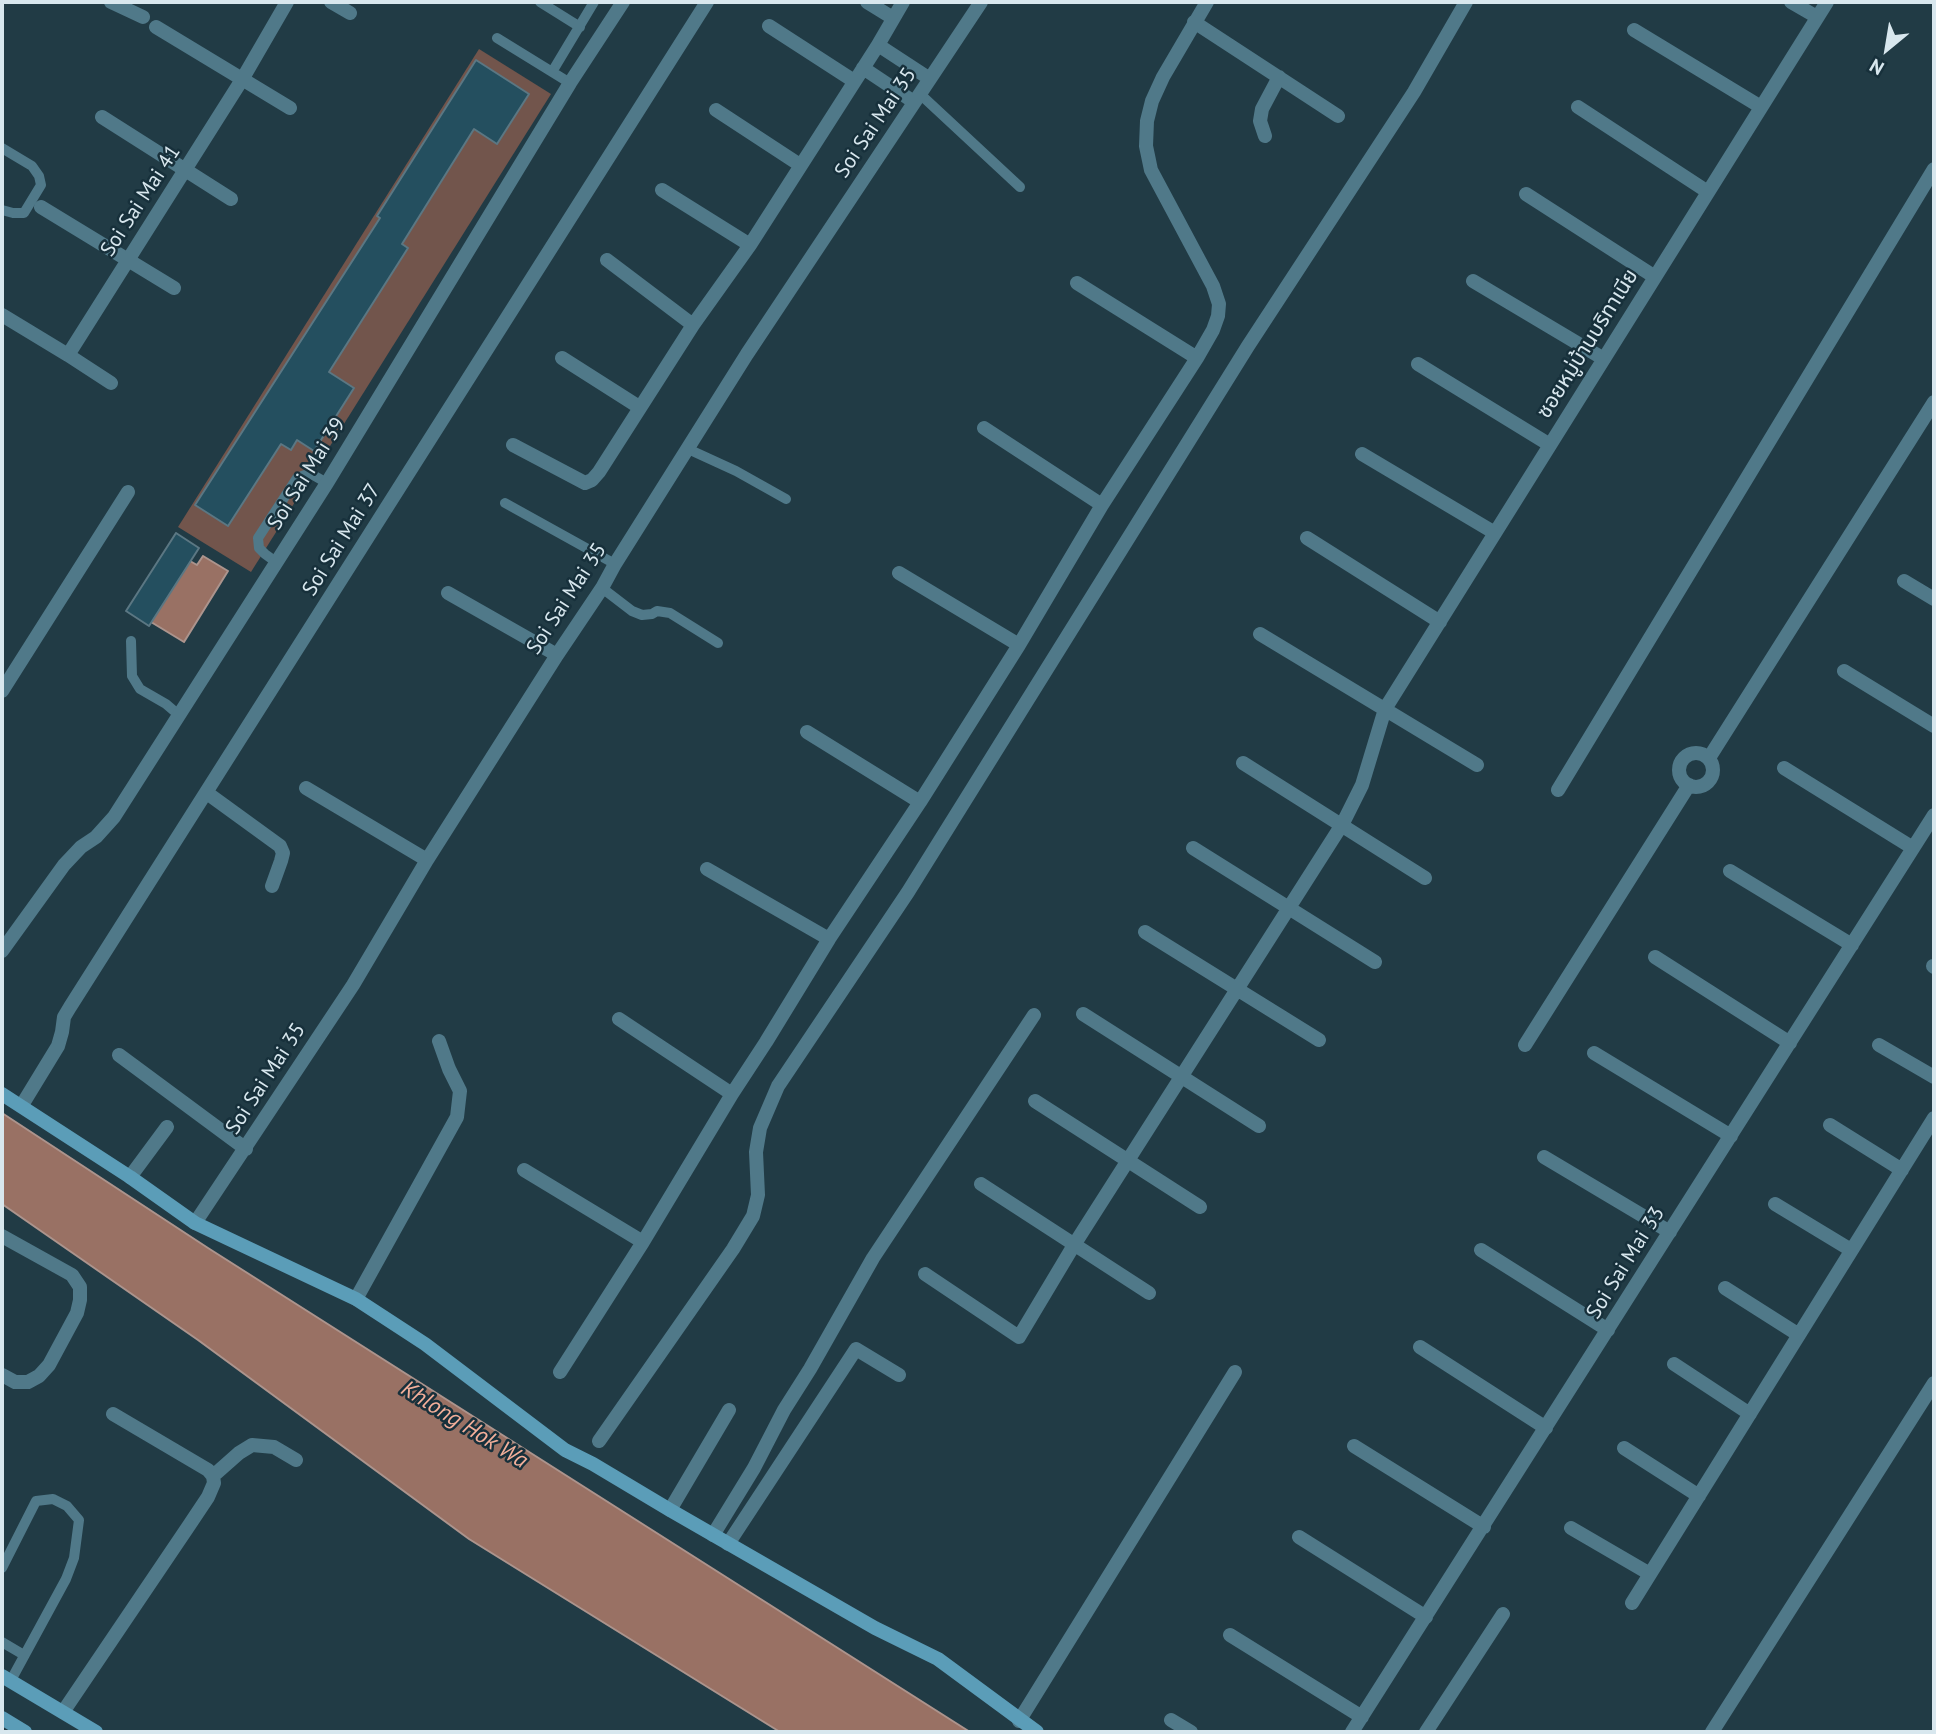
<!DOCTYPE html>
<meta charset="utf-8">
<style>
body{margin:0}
#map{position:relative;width:1936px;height:1734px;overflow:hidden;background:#213b45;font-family:"PT Sans",sans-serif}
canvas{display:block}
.frame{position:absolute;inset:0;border:4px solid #d8e7ee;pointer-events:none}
.north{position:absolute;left:1852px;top:14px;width:70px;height:70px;-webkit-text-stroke:5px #17303b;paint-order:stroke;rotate:210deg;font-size:19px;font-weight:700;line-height:28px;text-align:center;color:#d8e7ee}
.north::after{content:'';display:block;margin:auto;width:24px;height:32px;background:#d8e7ee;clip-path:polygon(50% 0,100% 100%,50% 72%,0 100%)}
</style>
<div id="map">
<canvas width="1936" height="1734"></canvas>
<div class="frame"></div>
<div class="north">N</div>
</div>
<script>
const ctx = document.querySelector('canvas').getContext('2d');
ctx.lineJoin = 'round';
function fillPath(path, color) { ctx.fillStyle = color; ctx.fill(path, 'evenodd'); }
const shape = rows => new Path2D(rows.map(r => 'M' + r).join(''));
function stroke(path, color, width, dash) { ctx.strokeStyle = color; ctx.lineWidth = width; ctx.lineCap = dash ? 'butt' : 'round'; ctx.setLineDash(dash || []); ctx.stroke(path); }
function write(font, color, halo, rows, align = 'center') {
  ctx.font = font + ' "PT Sans","Noto Sans Thai",sans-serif'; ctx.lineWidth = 5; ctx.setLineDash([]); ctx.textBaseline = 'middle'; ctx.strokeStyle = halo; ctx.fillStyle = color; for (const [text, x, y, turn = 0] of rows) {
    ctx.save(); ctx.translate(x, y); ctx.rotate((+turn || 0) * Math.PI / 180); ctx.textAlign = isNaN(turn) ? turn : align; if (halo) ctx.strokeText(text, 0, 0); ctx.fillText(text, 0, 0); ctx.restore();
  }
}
const green = shape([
 [479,49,551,94,251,572,178,527]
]);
const water = shape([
 [203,556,228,571,184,642,151,622,190,561,197,565,203,556],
 [2,1113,208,1248,970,1732,780,1732,469,1539,198,1340,2,1204,2,1113]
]);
const building = shape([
 [476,60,529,94,497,144,474,129,402,244,408,248,329,372,354,388,314,451,297,440,291,450,281,444,228,526,195,505,380,218,377,216,476,60],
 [176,533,199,548,149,626,126,611,176,533]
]);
const lane = shape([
 [540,2,580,27],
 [497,38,570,83],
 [552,72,594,2],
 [920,94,1020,187],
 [2,148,32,166,39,176,41,185,24,213,13,213,2,210],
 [688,449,736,471,786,499],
 [505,503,615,564],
 [276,562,265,554,259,548,258,538,297,478,305,475,313,475,327,483],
 [602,588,632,611,642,615,652,614,657,611,670,613,718,643],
 [131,641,132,676,140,689,166,704,180,716],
 [2,1568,36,1501,53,1499,67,1506,79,1520,74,1558,66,1579,10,1682],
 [2,1642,24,1655]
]);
const street = shape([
 [111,2,143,17],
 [331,2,350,13],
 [867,2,893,18],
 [1791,2,1817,17],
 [1194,22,1338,116],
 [769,26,854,81],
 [156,27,290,108],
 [1634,30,1761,107],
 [878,45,930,79],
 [863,68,914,102],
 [1578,107,1708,192],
 [716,110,800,165],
 [102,117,231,199],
 [1265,136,1260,121,1262,109,1279,77],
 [662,190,750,245],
 [1526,194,1655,277],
 [41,207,174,288],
 [607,260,693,325],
 [1473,281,1604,359],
 [1077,283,1197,358],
 [2,315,68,355,243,78,287,2],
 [68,355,111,383],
 [562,358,639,407],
 [1418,364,1550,445],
 [984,428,1102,505],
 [513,445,585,483,592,480,599,472,693,325,750,245,878,45,903,2],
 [1362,454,1495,533],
 [1307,538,1440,622],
 [899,573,1019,645],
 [1904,581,1934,599],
 [448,593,557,655],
 [1260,634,1477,765],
 [1844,671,1934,726],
 [2,691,128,492],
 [807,732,920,802],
 '1679 770a17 17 0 1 1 34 0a17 17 0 1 1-34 0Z',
 [1709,758,1934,402],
 [1243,763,1425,878],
 [1784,768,1913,848],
 [306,788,427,860],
 [1558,790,1934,169],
 [207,793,280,846,283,853,281,861,272,886],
 [1193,848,1375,962],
 [707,869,829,939],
 [1730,871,1852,945],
 [1145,932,1319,1040],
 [2,951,64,865,81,847,96,837,114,817,327,483,570,83,623,2],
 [1655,957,1790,1043],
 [1933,966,1934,967],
 [1083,1014,1259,1126],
 [619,1019,732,1094],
 [1525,1045,1689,785],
 [1879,1045,1934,1077],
 [1594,1053,1731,1136],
 [119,1055,246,1149],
 [1035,1101,1200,1207],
 [22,1105,58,1046,62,1032,64,1017,70,1007,707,2],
 [1830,1125,1902,1170],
 [1544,1157,1670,1232],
 [524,1170,643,1242],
 [130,1177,167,1127],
 [981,1184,1149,1293],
 [1775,1204,1851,1250],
 [195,1223,353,985,427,860,557,655,602,588,615,564,747,354,981,2],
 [2,1236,72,1275,80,1287,80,1300,77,1313,49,1365,39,1376,28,1382,15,1382,2,1375],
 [1481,1250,1608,1330],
 [925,1274,1019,1337,1074,1245,1343,823,1362,785,1385,709,1827,2],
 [1725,1288,1799,1335],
 [356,1299,457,1117,460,1091,449,1069,439,1041],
 [1420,1347,1546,1428],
 [1674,1364,1750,1414],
 [560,1372,643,1242,732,1094,766,1042,829,939,920,802,1019,645,1102,505,1197,358,1213,330,1218,316,1219,304,1213,286,1151,170,1146,146,1147,121,1152,101,1163,77,1207,2],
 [599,1441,733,1249,753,1216,758,1195,756,1152,760,1128,778,1086,908,892,1248,346,1414,92,1466,2],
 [1354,1446,1484,1527],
 [1624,1448,1699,1496],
 [213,1476,239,1453,252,1445,274,1447,296,1460],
 [670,1510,729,1410],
 [1571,1528,1650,1574],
 [713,1535,754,1468,784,1410,810,1369,873,1258,1034,1015],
 [1299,1537,1426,1617],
 [728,1544,856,1349,899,1375],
 [1632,1603,1934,1118],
 [1230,1635,1362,1717],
 [63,1712,190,1524,208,1497,214,1483,213,1476,208,1470,113,1414],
 [1171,1720,1191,1732],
 [1019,1721,1235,1372],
 [1352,1732,1934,815],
 [1426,1732,1503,1614],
 [1712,1732,1934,1383]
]);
const secondary = shape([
 [2,1094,130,1177,195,1223,356,1299,425,1344,565,1450,593,1464,670,1510,875,1628,938,1659,1037,1732],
 [2,1676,96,1732],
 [2,1718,25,1732]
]);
const streetNames = [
 ["Soi Sai Mai 35",876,123,-56],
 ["Soi Sai Mai 41",141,201,-57],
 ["ซอยหมู่บ้านบริทาเนีย",1588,344,-58],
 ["Soi Sai Mai 39",307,474,-58],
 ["Soi Sai Mai 37",342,540,-58],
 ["Soi Sai Mai 35",567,599,-57],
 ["Soi Sai Mai 35",266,1079,-57],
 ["Soi Sai Mai 33",1626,1263,-58]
];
const waterNames = [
 ["Khlong Hok Wa",464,1425,32]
];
fillPath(green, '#72554c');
fillPath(water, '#997164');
stroke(water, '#ac948d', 2);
fillPath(building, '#244f5f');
stroke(building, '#5b7783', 2);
stroke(lane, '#507989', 10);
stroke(street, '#507989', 14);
stroke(secondary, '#5b9db8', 14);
write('21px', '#d8e7ee', '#17303b', streetNames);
write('italic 23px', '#f3af9a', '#17303b', waterNames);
</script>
